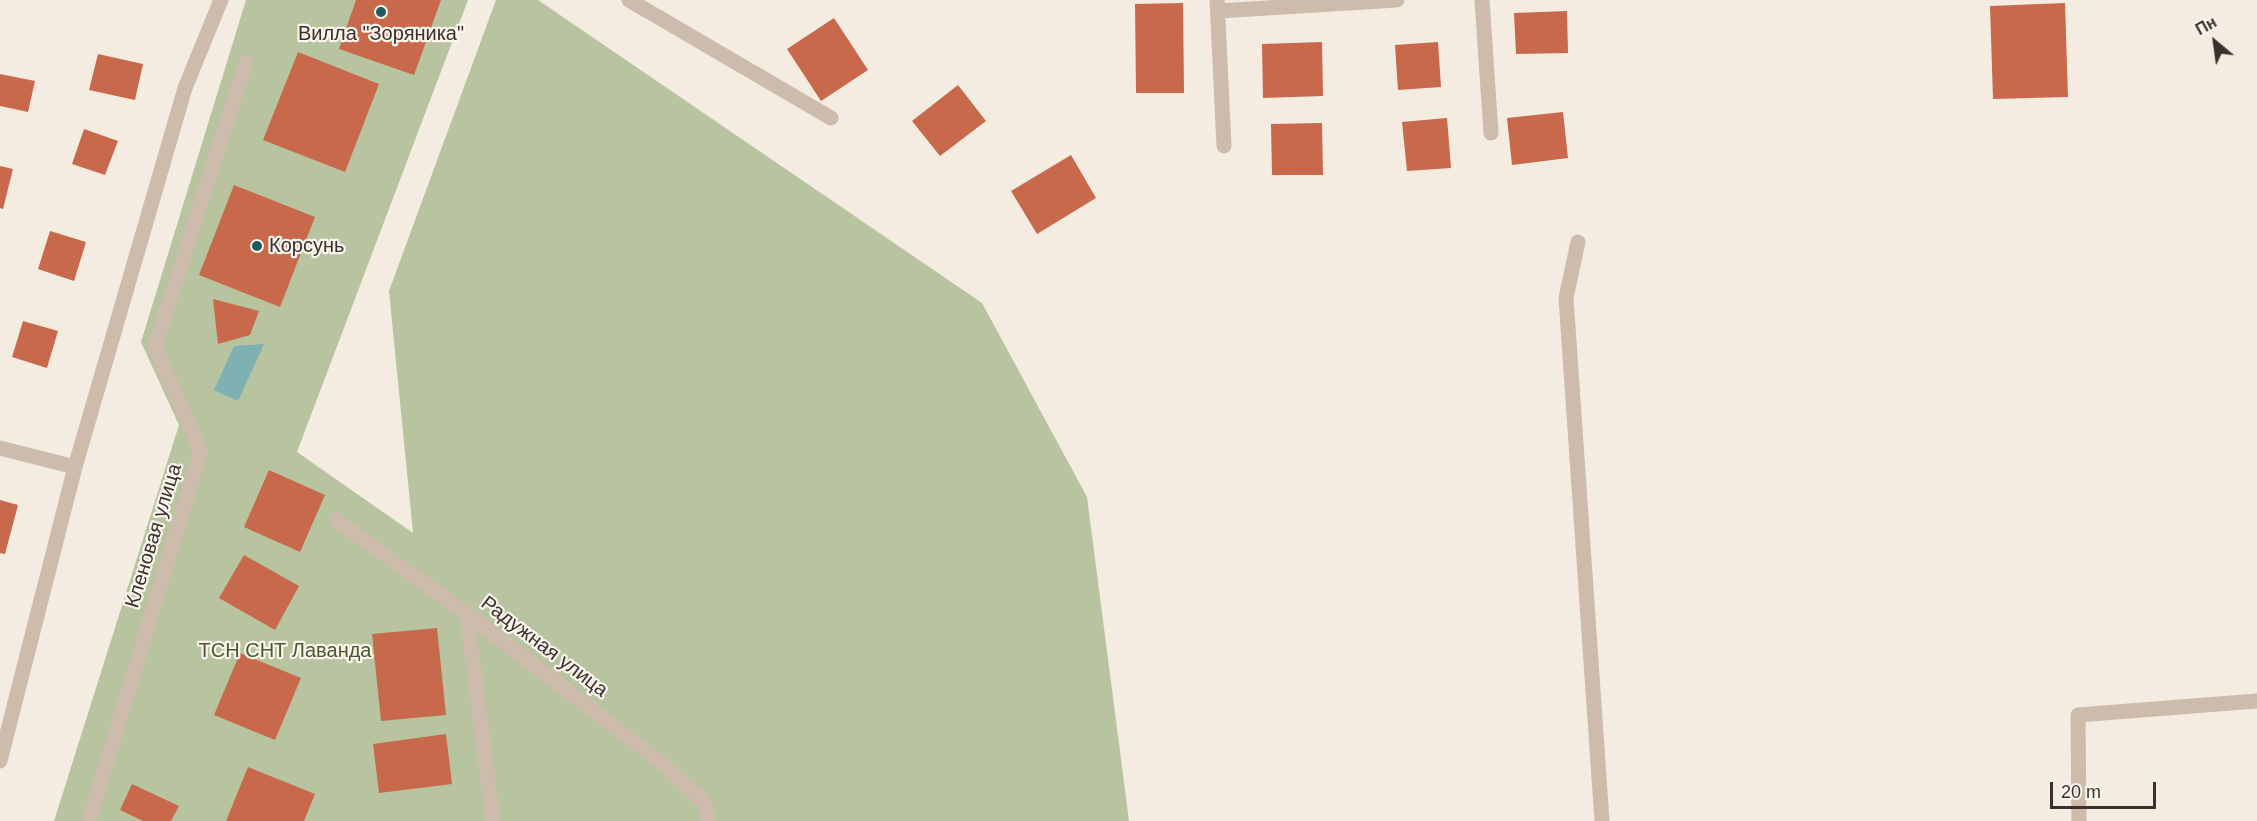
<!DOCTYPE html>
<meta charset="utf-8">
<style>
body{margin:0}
#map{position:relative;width:2257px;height:821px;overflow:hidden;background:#f4ebe1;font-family:Helvetica,sans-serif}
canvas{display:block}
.north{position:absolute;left:2185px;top:12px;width:60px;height:60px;-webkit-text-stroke:4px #fbf5ee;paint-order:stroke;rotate:331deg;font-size:16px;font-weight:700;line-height:24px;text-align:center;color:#3b302b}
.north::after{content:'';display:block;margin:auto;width:21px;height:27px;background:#3b302b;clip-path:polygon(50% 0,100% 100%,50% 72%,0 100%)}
.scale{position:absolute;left:2050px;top:782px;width:106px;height:27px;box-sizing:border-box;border:3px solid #3b302b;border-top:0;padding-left:8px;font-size:18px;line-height:21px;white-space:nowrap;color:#3b302b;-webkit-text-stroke:4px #fbf5ee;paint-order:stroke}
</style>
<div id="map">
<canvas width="2257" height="821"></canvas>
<div class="north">Пн</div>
<div class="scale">20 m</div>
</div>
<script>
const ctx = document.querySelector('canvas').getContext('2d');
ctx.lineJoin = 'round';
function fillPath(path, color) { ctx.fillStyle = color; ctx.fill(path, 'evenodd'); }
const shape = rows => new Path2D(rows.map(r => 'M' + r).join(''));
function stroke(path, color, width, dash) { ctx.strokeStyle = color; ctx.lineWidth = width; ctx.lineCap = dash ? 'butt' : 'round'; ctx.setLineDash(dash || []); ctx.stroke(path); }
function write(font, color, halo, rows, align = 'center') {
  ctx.font = font + ' Helvetica,sans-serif'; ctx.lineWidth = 4.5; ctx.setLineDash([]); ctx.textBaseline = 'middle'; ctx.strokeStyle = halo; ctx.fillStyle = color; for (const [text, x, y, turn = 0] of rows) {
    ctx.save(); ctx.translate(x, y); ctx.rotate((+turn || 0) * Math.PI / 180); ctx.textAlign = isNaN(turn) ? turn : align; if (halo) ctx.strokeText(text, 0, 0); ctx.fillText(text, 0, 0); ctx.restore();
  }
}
const green = shape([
 [246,0,468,0,297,452,413,533,389,291,496,0,538,0,982,303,1087,497,1129,821,54,821,179,425,141,342]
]);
const water = shape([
 [264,344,238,401,214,390,234,346]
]);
const building = shape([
 [356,0,441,0,414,75,339,49],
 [1183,3,1184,93,1136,93,1135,4],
 [2065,3,2068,97,1993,99,1990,6],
 [1567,11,1568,53,1516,54,1514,13],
 [834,18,868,70,821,101,787,49],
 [1322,42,1323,96,1263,98,1262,44],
 [1438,42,1441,87,1398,90,1395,45],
 [298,52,379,84,345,172,263,140],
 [98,54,143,64,135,100,89,90],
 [0,74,35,81,28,112,0,106],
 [958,85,986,121,940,156,912,121],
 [1563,112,1568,158,1512,165,1507,118],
 [1447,118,1451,168,1407,171,1402,122],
 [1322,123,1323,175,1272,175,1271,124],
 [84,129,118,141,105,175,72,164],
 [1071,155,1096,198,1037,234,1011,191],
 [0,166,13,169,3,209,0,208],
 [234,185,315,217,280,307,199,275],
 [50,231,86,242,74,281,38,269],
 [213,299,259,311,250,335,218,344],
 [23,321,58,331,47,368,12,357],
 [269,470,325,495,300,552,244,527],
 [0,500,18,505,5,554,0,553],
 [244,555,299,586,275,630,219,598],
 [437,628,446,715,381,721,372,634],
 [240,653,301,678,275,740,214,715],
 [446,734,452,784,379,793,373,744],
 [248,767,315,794,304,821,226,821],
 [132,784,179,806,171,821,143,821,120,810]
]);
const lane = shape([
 [629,0,831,118],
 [1217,0,1224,146],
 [1482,0,1491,133],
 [1218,11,1397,0],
 [1578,242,1566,298,1602,821],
 [0,448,75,467],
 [467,614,493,821],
 [0,761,75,467,185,88,221,0],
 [2079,821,2078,715,2257,701]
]);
const street = shape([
 [336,520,467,614,663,764,705,803,708,821],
 [89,821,201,451,155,347,246,62]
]);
const markers = [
 [381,12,6,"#1f5a5e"],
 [257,246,6,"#1f5a5e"]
];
const poiNames = [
 ["Вилла \"Зоряника\"",381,34],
 ["Корсунь",269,246,"left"]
];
const streetNames = [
 ["Кленовая улица",154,536,-73],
 ["Радужная улица",544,647,37]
];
const parkNames = [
 ["ТСН СНТ Лаванда",285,651]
];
fillPath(green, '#b8c4a0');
fillPath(water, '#7fb0b2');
fillPath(building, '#c8694b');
stroke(lane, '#cdbbac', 15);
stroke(street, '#cdbbac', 15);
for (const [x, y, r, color] of markers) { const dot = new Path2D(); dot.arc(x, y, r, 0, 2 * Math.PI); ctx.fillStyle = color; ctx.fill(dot); stroke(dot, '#fbf5ee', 2); }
write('20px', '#3b302b', '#fbf5ee', poiNames);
write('20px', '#3b302b', '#fbf5ee', streetNames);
write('20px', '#4a5a2e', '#fbf5ee', parkNames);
</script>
